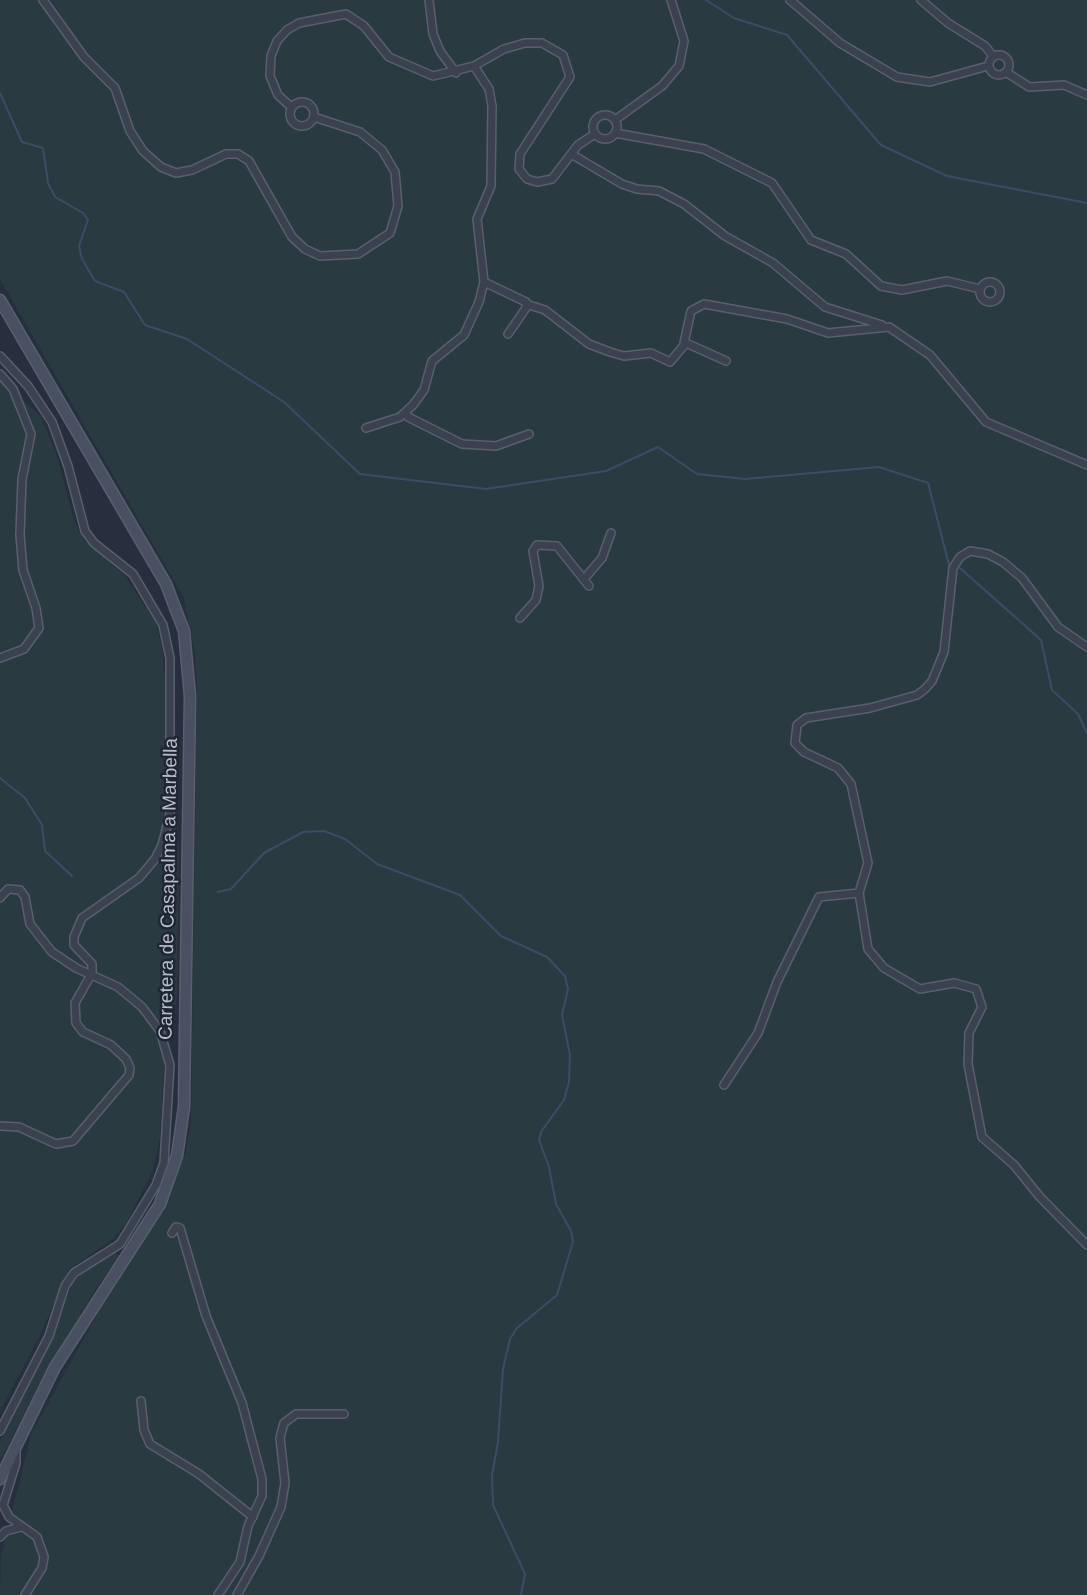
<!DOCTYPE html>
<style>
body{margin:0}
canvas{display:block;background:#272f3f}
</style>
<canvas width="1087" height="1595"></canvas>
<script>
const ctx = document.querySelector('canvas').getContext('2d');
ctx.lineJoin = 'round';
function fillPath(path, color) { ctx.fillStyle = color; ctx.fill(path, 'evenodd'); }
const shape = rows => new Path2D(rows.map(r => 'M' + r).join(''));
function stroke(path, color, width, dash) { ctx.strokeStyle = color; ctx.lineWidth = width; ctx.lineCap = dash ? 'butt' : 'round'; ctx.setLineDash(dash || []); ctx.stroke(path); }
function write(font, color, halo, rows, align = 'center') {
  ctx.font = font + ' Helvetica,sans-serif'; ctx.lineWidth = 5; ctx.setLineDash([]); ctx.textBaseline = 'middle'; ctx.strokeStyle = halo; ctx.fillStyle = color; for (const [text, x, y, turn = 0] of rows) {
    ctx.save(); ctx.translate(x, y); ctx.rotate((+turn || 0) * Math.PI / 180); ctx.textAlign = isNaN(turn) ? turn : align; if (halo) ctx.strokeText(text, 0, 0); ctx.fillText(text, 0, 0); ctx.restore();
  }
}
const green = shape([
 [0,0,1087,0,1087,1595,0,1595,1,1556,32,1432,185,1157,191,1121,197,685,194,649,184,598,0,279],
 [0,379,40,416,55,450,74,520,83,539,125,576,156,623,162,649,179,856,177,995,164,1068,160,1137,153,1170,127,1222,112,1240,69,1269,40,1335,0,1411],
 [113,1254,120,1255,96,1288,43,1377,0,1461,0,1441,53,1338,72,1284,82,1273]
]);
const stream = shape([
 [706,0,734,18,787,35,881,145,947,176,1087,203],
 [0,93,22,142,43,148,48,183,55,197,83,213,88,220,79,246,82,259,95,281,124,292,145,325,187,339,284,402,360,474,486,489,606,471,658,447,697,474,745,479,879,467,928,483,949,565],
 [960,568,1041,640,1052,690,1078,714,1087,733],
 [0,778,25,798,42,825,45,851,72,876],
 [218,892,231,889,264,853,303,832,324,831,345,839,377,864,460,895,501,936,547,957,565,976,568,989,562,1015,570,1055,569,1082,564,1100,541,1132,539,1140,549,1167,556,1204,571,1231,573,1242,557,1295,517,1328,510,1339,503,1369,498,1442,492,1475,493,1505,525,1574,521,1595]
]);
const street = shape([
 [43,0,84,57,115,88,130,131,143,151,161,167,176,173,192,170,226,154,238,154,249,161,292,237,305,249,320,256,358,254,390,233,398,206,395,172,382,150,360,132,314,117],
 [429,0,433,34,440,51,456,73],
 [790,0,840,43,897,77,930,82,988,66],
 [921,0,948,23,985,46,993,56],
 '989 65a10 10 0 1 1 20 0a10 10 0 1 1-20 0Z',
 [1006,72,1029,87,1064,85,1087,95],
 '290 114a12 12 0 1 1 24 0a12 12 0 1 1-24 0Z',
 [292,108,278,95,270,76,271,56,277,41,287,30,299,23,346,14,364,26,389,57,433,76,474,66,504,49,525,43,542,43,563,55,570,77,520,154,519,169,527,179,537,182,552,179,578,145,595,134],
 '593 127a12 12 0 1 1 24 0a12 12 0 1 1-24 0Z',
 [615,120,662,86,679,66,684,41,671,0],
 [615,133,704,149,772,183,811,240,846,254,881,286,902,290,947,281,980,289],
 [571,154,622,184,637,189,659,191,684,204,725,236,773,263,825,307,882,325],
 '980 292a10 10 0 1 1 20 0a10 10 0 1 1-20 0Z',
 [484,282,526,302,526,308,508,334],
 [526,304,545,310,589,344,610,352,624,356,651,353,670,362,686,343,726,361],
 [684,343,691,311,704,304,787,319,828,333,889,327,930,355,986,422,1087,465],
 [0,356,28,386,52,422,68,466,85,531,94,543,133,574,163,625,170,658,170,814,162,845,155,859,139,878,82,918,74,937,74,945,92,964,92,973,75,1003,76,1023,83,1032,111,1045,126,1059,130,1068,129,1075,73,1141,56,1144,19,1127,0,1126],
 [0,374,13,389,31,434,22,479,20,535,23,570,36,608,39,628,24,649,0,658],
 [406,413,408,417,462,444,496,446,529,434],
 [366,428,400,417,413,405,424,390,432,361,464,335,479,302,484,282,477,219,491,186,492,106,489,89,474,66],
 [584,579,602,558,611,533],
 [520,618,536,600,539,586,533,551,537,545,557,546,589,586],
 [859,893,868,863,851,784,838,768,804,752,795,743,797,725,806,718,870,708,917,695,925,689,932,681,944,652,953,568,960,557,970,551,988,554,1003,562,1022,578,1058,627,1087,647],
 [0,898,8,889,20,890,25,897,30,924,52,952,76,968,118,987,142,1007,160,1031,170,1065,164,1163,156,1185,120,1244,74,1273,65,1286,49,1336,0,1431],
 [724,1085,758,1033,777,982,819,897,859,893,868,949,884,968,920,989,954,983,976,989,982,1007,969,1033,968,1064,982,1137,1014,1165,1040,1197,1087,1245],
 [172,1233,176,1227,180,1228,206,1316,242,1403,262,1479,262,1496,248,1526,240,1562,218,1595],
 [141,1401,144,1430,150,1444,199,1474,253,1517],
 [16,1449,16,1463,3,1505,9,1517,37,1537,44,1557,42,1568,25,1595],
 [0,1537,6,1531,21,1527],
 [237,1595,259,1556,281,1507,285,1483,280,1438,284,1423,296,1414,344,1414]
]);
const secondary = shape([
 [0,300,166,584,184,631,190,696,184,1107,177,1156,160,1204,55,1367,0,1479]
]);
const streetNames = [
 ["Carretera de Casapalma a Marbella",169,889,-89]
];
fillPath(green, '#293b40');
stroke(stream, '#3e4b67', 2);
stroke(street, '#595f6d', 10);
stroke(secondary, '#595f6d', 13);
stroke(street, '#3b414f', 7);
stroke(secondary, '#495062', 10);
write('19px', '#b7bdca', '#202634', streetNames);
</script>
